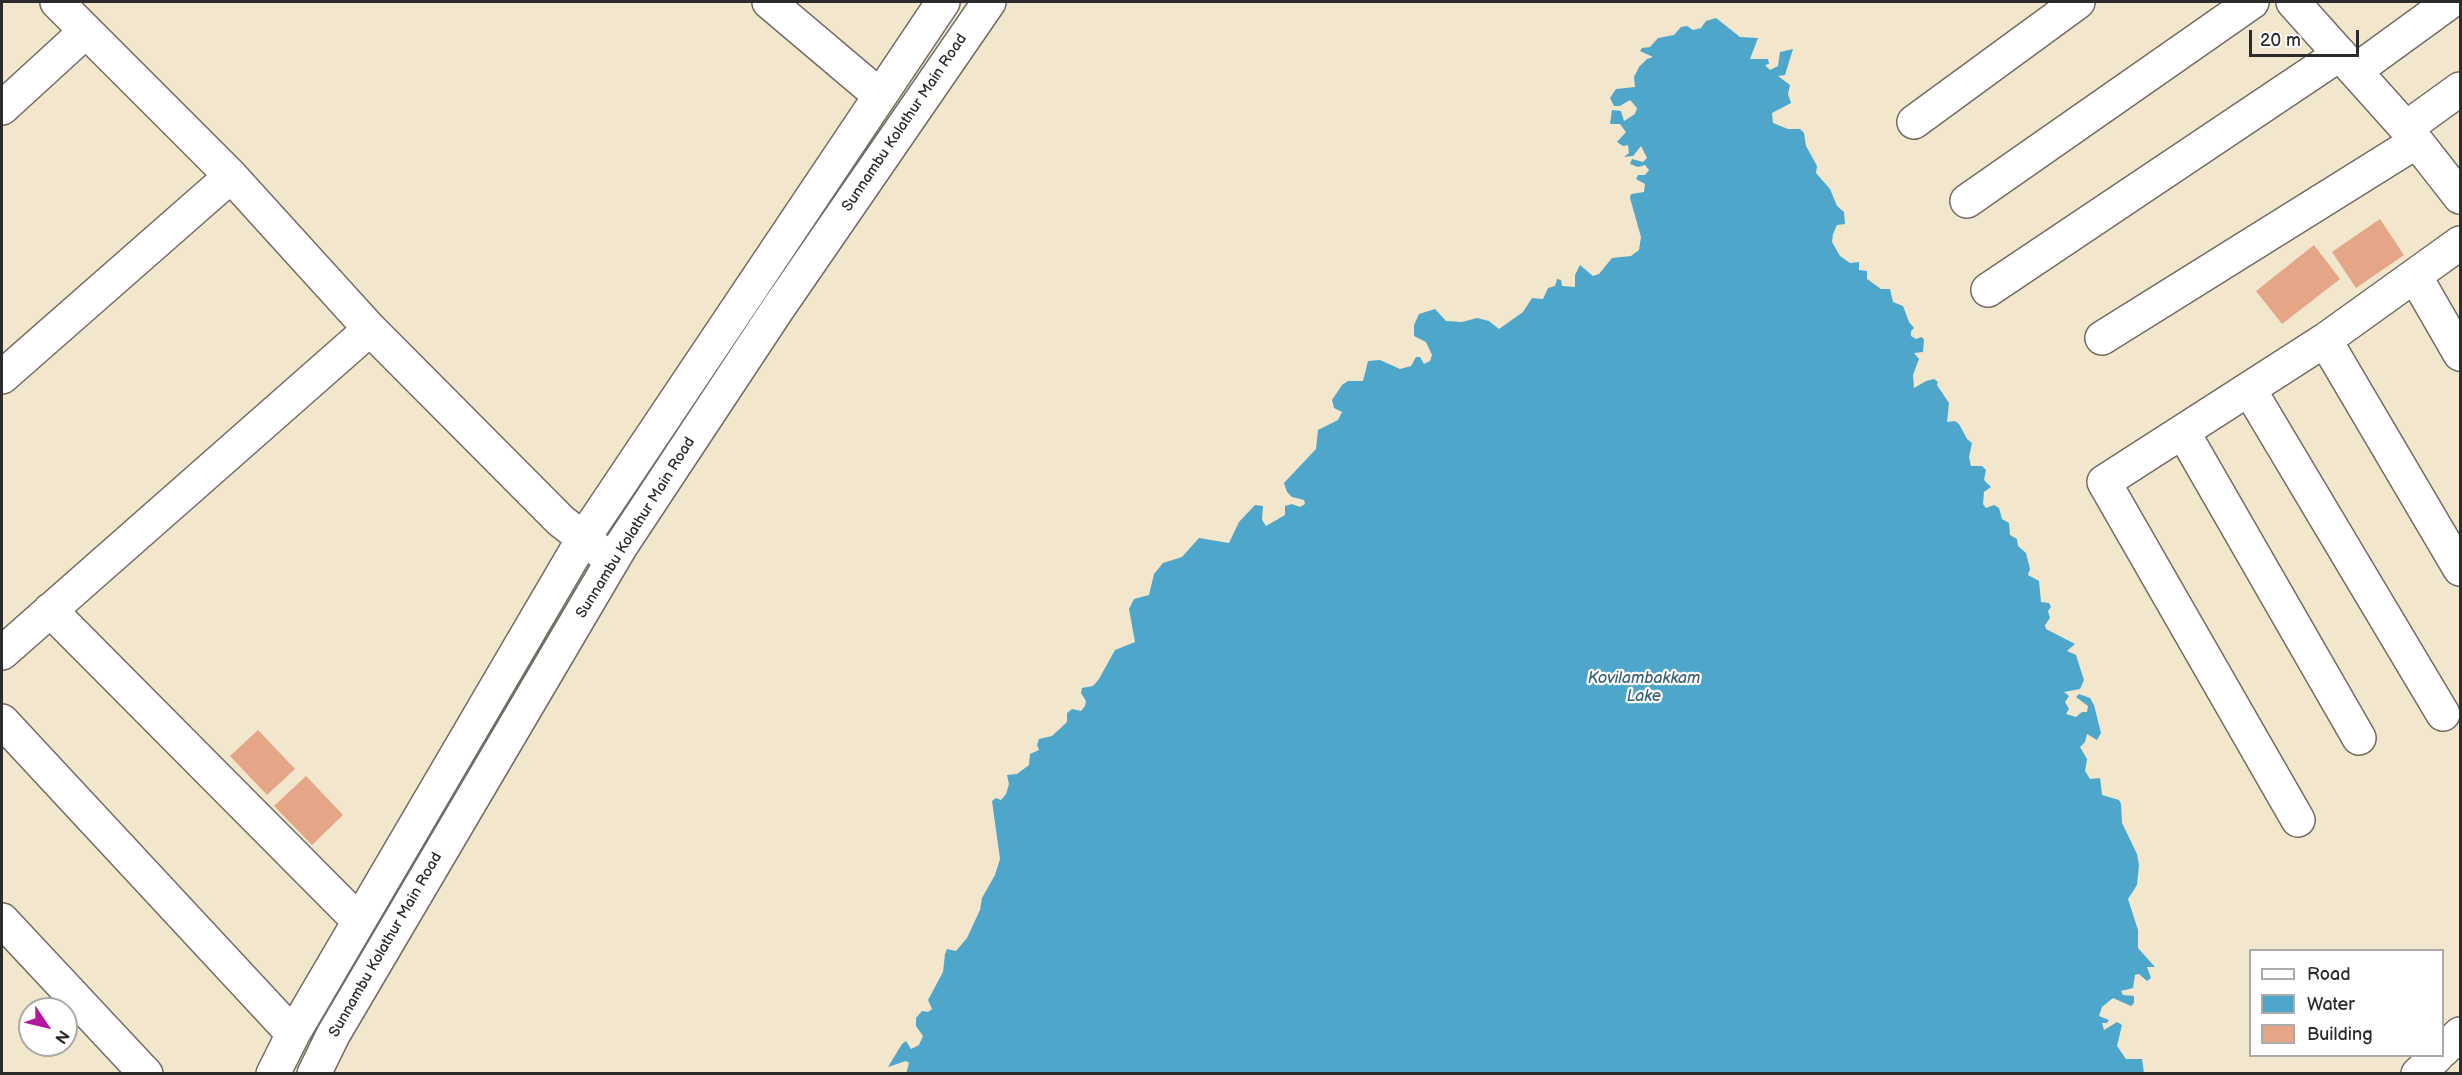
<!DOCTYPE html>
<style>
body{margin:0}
#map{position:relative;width:2462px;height:1075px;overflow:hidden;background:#f2e6cd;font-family:"Balsamiq Sans",sans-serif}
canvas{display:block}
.frame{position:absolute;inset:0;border:3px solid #2b2b2b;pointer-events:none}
.legend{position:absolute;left:2249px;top:949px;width:195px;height:108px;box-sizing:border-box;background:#fff;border:2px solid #aaa;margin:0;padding:8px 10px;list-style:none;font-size:18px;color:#2b2b2b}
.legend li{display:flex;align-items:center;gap:12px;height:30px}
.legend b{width:30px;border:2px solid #aaa}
.north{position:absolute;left:18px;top:997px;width:60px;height:60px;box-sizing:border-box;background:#fff;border:2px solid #aaa;border-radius:50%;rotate:125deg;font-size:16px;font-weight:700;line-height:24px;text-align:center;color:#2b2b2b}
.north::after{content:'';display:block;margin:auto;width:21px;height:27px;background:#b5179e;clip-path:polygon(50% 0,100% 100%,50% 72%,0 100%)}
.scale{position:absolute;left:2249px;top:30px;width:110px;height:27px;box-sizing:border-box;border:3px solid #2b2b2b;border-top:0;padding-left:8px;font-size:18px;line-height:21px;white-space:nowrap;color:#2b2b2b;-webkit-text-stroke:4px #fff;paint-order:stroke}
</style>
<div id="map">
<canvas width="2462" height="1075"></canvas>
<div class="frame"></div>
<ul class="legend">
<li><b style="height:8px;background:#fff"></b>Road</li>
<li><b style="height:16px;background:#4ea6cb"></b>Water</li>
<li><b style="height:16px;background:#e4a687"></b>Building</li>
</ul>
<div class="north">N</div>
<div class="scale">20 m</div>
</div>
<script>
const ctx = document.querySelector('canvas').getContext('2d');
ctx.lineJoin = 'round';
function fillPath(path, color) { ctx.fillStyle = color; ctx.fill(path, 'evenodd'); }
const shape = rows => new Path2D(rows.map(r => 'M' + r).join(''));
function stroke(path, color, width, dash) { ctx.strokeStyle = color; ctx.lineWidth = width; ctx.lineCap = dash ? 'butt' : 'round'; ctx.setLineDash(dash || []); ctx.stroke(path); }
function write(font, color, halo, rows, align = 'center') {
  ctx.font = font + ' "Balsamiq Sans",sans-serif'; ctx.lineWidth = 4.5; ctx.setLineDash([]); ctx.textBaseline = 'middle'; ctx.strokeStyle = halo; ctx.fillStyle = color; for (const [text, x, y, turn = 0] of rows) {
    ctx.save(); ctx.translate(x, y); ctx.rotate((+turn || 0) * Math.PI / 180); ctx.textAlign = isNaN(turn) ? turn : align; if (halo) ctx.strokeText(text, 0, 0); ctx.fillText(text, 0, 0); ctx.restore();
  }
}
const water = shape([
 [1716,18,1740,37,1758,38,1750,59,1768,59,1769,64,1765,65,1770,70,1778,66,1780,52,1793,49,1785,75,1778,76,1790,85,1788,94,1791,103,1772,113,1773,123,1788,129,1800,129,1804,133,1806,146,1817,166,1816,173,1830,189,1837,206,1844,212,1845,224,1837,225,1833,234,1832,242,1840,256,1850,263,1859,262,1859,270,1867,271,1867,279,1881,289,1890,289,1893,302,1903,306,1909,322,1914,328,1911,331,1911,336,1916,339,1922,337,1924,340,1923,352,1914,353,1919,359,1913,375,1914,388,1926,381,1934,379,1938,382,1937,385,1949,403,1947,422,1955,421,1959,424,1967,439,1972,443,1969,457,1971,466,1982,466,1986,470,1984,480,1991,487,1984,492,1983,504,1986,508,1994,505,1999,508,2002,519,2009,523,2010,535,2017,539,2018,546,2026,553,2030,569,2028,575,2039,581,2041,602,2049,603,2051,607,2048,611,2050,618,2045,625,2046,629,2075,644,2067,651,2076,655,2084,680,2080,689,2064,692,2069,696,2065,702,2069,709,2066,714,2076,717,2082,712,2087,712,2088,706,2076,697,2079,694,2090,698,2094,705,2101,733,2097,740,2087,734,2085,742,2080,747,2087,759,2085,771,2090,779,2100,778,2102,795,2119,800,2121,804,2122,823,2137,854,2139,865,2137,885,2128,899,2138,930,2138,948,2155,967,2147,967,2151,978,2147,981,2139,974,2135,975,2133,988,2121,991,2123,995,2134,996,2134,1003,2131,1006,2113,998,2102,1007,2099,1016,2109,1020,2107,1023,2102,1023,2104,1030,2117,1022,2122,1025,2117,1046,2126,1059,2142,1059,2144,1073,906,1074,909,1063,906,1061,888,1067,902,1044,906,1041,911,1049,919,1045,923,1036,916,1026,916,1018,922,1011,928,1012,932,1009,928,1000,943,972,945,954,947,949,956,951,967,938,980,910,982,898,995,875,1000,859,992,801,996,798,1001,800,1006,794,1009,784,1007,775,1017,774,1029,765,1030,754,1039,750,1037,745,1039,739,1052,736,1067,722,1067,713,1072,709,1081,711,1085,706,1086,701,1081,693,1082,688,1093,686,1099,679,1115,650,1135,642,1129,609,1134,599,1149,595,1154,574,1163,563,1182,557,1199,538,1229,543,1239,522,1255,505,1263,506,1262,520,1266,526,1285,515,1285,506,1292,504,1300,507,1305,504,1304,500,1292,497,1287,492,1284,483,1316,449,1318,430,1338,420,1342,412,1334,408,1332,400,1342,385,1348,381,1363,381,1368,361,1380,360,1400,369,1411,366,1416,357,1420,357,1424,364,1430,361,1432,355,1426,342,1414,336,1414,325,1419,314,1435,309,1446,321,1462,322,1477,318,1489,321,1499,329,1523,312,1532,298,1543,299,1548,288,1555,286,1557,279,1561,280,1562,286,1575,287,1575,275,1580,265,1593,276,1599,274,1612,258,1631,256,1639,250,1641,237,1630,198,1631,194,1644,192,1645,184,1636,179,1638,175,1645,175,1649,170,1645,165,1638,167,1630,164,1632,159,1643,162,1647,158,1641,146,1633,156,1624,157,1629,153,1628,145,1623,146,1617,142,1626,132,1620,124,1610,124,1612,110,1621,111,1624,121,1635,114,1637,108,1630,100,1620,106,1614,106,1610,98,1616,89,1635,87,1634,77,1639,67,1647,59,1653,57,1640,51,1642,48,1650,47,1658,38,1674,35,1681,27,1687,26,1693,30,1701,28,1706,21]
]);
const building = shape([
 [2380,219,2404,255,2356,288,2332,252],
 [2314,245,2340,279,2282,324,2256,291],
 [258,730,295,769,267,795,230,756],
 [306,776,343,815,312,845,274,806]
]);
const minor = shape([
 [57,2,231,176,370,329,561,521,601,552],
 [769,2,879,95],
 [2293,2,2406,128,2460,89],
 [2355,71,2450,2],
 [2,108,85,32],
 [1914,122,2078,2],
 [2406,128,2460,197],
 [1967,201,2252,2],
 [2415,276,2460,354],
 [1988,290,2340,54],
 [2102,338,2416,142],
 [2325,340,2460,569],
 [2,377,231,176],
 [2249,389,2443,714],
 [2183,432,2359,738],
 [50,610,359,921],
 [2,653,370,329],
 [2,721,293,1034],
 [2298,820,2104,482,2325,340,2460,243],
 [2,920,146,1074],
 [2442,1051,2460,1034],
 [273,1074,293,1034,583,539,943,2],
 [314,1074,333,1035,621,546,777,310,989,2],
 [2418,1074,2437,1056]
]);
const streetNames = [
 ["Sunnambu Kolathur Main Road",905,123,-56],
 ["Sunnambu Kolathur Main Road",636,528,-58],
 ["Sunnambu Kolathur Main Road",386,945,-60]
];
const waterNames = [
 ["Kovilambakkam",1644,679],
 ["Lake",1644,697]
];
fillPath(water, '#4ea6cb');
fillPath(building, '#e4a687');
stroke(minor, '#716c64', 36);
stroke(minor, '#fff', 33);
write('15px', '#2b2b2b', '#fff', streetNames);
write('italic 16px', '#3b6273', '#fff', waterNames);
</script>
